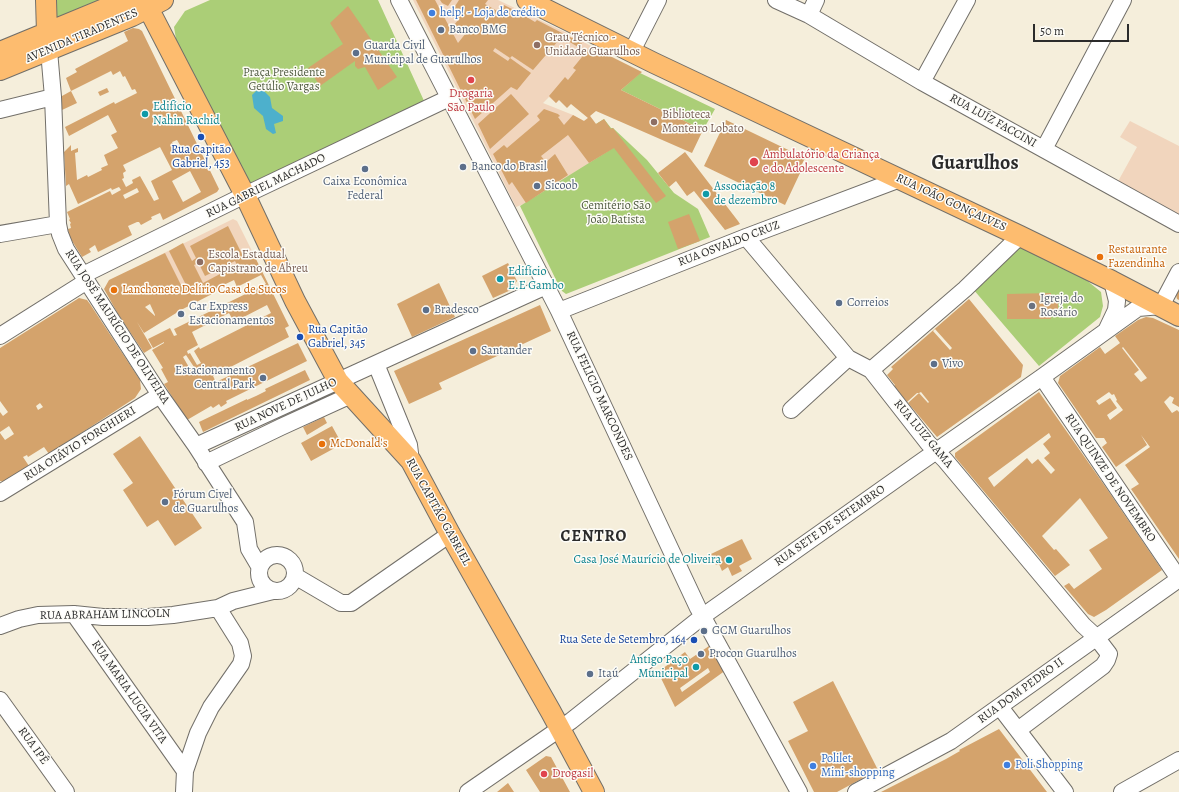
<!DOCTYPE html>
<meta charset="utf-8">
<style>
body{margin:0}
#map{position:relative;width:1179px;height:792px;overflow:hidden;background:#f5eedb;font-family:Alegreya,serif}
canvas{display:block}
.scale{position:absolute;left:1033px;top:24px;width:96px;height:18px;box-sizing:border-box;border:2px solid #2b2b2b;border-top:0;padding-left:5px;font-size:12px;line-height:14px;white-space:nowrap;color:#2b2b2b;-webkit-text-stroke:3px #fdfcf7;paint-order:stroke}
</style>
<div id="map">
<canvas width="1179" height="792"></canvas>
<div class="scale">50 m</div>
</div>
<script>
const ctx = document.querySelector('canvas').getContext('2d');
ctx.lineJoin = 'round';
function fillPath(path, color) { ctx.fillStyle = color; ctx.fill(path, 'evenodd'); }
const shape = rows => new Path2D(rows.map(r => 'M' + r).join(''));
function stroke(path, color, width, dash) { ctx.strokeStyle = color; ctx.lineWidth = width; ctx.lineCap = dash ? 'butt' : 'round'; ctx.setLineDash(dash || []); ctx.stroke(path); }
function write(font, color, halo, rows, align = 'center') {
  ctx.font = font + ' Alegreya,serif'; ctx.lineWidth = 3; ctx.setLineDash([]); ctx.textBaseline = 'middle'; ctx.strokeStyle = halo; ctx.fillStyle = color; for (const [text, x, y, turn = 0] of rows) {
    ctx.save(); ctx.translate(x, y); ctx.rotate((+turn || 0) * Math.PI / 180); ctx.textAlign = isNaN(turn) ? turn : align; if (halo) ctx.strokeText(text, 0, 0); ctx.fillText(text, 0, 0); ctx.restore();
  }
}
const built = shape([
 [413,0,498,0,565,32,602,52,556,103,549,97,543,103,573,115,584,121,590,116,614,148,526,203,516,207],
 [1130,121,1179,146,1179,222,1116,185,1137,147,1120,137],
 [233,219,237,221,255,257,175,298,154,258]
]);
const green = shape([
 [53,0,110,0,61,19,55,17],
 [210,0,378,0,425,103,248,184,177,45,174,27,185,11],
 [640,73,715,109,703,130,621,90],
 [604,119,611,128,613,128,647,160,674,193,698,209,710,237,566,294,562,291,559,286,520,206,613,148,596,124],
 [1022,244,1085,279,1101,292,1103,306,1100,317,1039,366,973,289]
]);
const water = shape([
 [257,90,264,91,270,97,272,108,283,116,283,121,274,124,276,133,273,134,266,129,263,116,254,108,252,95]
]);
const building = shape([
 [416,0,435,0,458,43,466,33,454,25,459,19,455,16,453,18,450,14,459,0,488,0,485,4,499,12,504,5,520,13,535,22,537,20,564,34,533,70,512,56,510,58,495,48,493,51,508,61,510,58,531,73,517,90,511,87,475,119],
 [440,0,452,0,448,6,442,3],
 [348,6,397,77,378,90,365,67,358,69,355,66,355,61,320,86,308,68,343,44,330,23],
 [133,28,139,29,142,31,219,189,217,192,163,220,160,213,151,217,152,219,141,225,139,222,137,222,128,226,132,235,98,252,95,245,89,249,91,252,82,257,69,236,68,229,71,228,70,224,71,223,69,220,70,219,67,212,110,191,112,195,121,190,119,187,112,190,111,188,78,204,69,184,66,186,64,152,71,145,71,151,78,148,78,152,75,153,77,180,87,175,88,177,102,170,101,168,108,165,104,155,118,148,111,135,117,132,108,115,69,136,65,127,114,102,115,104,137,93,135,89,132,90,125,76,123,77,120,71,113,75,111,71,71,91,66,78,77,72,75,69,128,41,124,32],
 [177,140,180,145,175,148,172,142],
 [160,147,172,170,151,181,159,199,154,201,140,176,132,180,133,183,126,187,122,179,124,178,123,173,126,171,123,165],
 [190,171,201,192,183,202,172,181],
 [137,188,139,192,125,199,123,195],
 [570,37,582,43,578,47,568,41],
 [590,47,599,55,602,52,642,72,621,90,703,130,692,153,596,111,590,116,596,124,604,119,611,129,613,128,666,196,656,203,614,148,589,163,568,135,541,156,546,162,555,154,568,175,526,203,512,182,509,185,493,154,504,145,507,148,540,120,537,116,544,109,558,114,560,116,558,117,564,125,573,115,584,121,588,118,571,104,567,108,559,100,556,103,549,96,565,77,568,80,576,70,573,68],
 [107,88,109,92,100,96,98,92],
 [71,91,77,103,62,110,62,96],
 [511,94,529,114,490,149,478,124],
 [726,120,805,158,799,170,801,171,785,205,704,166],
 [685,152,738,221,740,224,725,230,694,191,687,196,676,181,669,187,658,173],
 [689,214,700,241,678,249,668,222],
 [228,226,243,256,252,251,289,326,285,328,289,337,213,376,216,382,298,343,307,361,226,401,227,403,221,407,219,404,213,408,211,406,187,420,164,384,168,382,161,369,163,368,152,350,164,343,164,342,153,348,148,339,170,328,174,336,177,335,174,329,266,284,261,275,237,287,234,280,211,291,212,294,181,310,144,333,137,322,152,348,144,353,118,314,104,289,109,280,165,253,182,287,186,285,169,251,183,243,192,261,196,258,198,263,194,265,203,283,237,265,235,261,205,276,190,246],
 [150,304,155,315,155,316,145,307],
 [267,305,271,313,200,349,199,347,194,351,201,363,197,365,190,353,188,354,187,351,198,345,192,332,229,313,234,322],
 [186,355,194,367,190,369,183,357],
 [508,263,517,281,511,290,493,298,482,276],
 [439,283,455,317,412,337,397,304],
 [1179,290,1179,300,1177,299,1176,295],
 [1051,293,1051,301,1058,301,1058,310,1051,310,1051,319,1007,319,1007,294],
 [79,298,87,300,90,304,140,380,141,389,135,398,49,454,44,447,28,457,27,455,23,457,29,466,10,479,4,482,0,481,0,433,5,440,14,434,9,426,0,432,0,412,3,416,8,412,0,401,0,348],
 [40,403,43,407,38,410,36,406],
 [969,299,1023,365,1021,377,937,437,908,403,919,393,917,393,907,402,894,386,895,385,887,375,893,369,891,367],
 [935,329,952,348,950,350,933,331],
 [921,392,929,402,928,403,919,393],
 [540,305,551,331,439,383,442,389,409,404,394,371],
 [1146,317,1153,318,1179,330,1179,407,1172,403,1174,398,1170,396,1164,402,1172,413,1177,410,1179,412,1179,559,1131,489,1139,484,1125,465,1150,447,1141,435,1147,445,1116,467,1102,447,1107,443,1104,438,1096,438,1058,383,1060,376,1100,347,1105,354,1120,343,1115,336,1138,320],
 [1123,347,1147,378,1141,382,1134,374,1139,370,1122,348],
 [1109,392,1112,395,1114,394,1117,400,1116,401,1123,410,1110,420,1107,415,1117,408,1110,398,1099,405,1096,401],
 [305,370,310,380,203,432,199,422,247,399,247,400,256,396,266,391,265,389],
 [1039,392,1107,489,1162,570,1106,610,1094,617,1088,614,1064,586,1069,583,1074,589,1102,569,1089,550,1108,538,1080,498,1042,536,1054,550,1056,549,1070,565,1055,576,955,457,955,453],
 [1049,433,1051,437,1043,444,1050,453,1044,458,1055,470,1051,474,1038,459,1032,464,1027,458,994,487,988,478],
 [324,417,327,423,307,435,303,427],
 [332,426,342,444,311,461,301,443],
 [140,436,202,528,175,546,158,520,147,527,123,490,133,483,113,454],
 [742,539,752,559,739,566,742,571,732,576,728,567,722,571,719,564,716,565,711,554],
 [709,646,726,670,675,707,658,672,685,652,690,659],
 [708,668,710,672,682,692,680,688],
 [833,681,878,770,837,792,814,792,788,741,808,731,793,702],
 [999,729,1047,792,881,792,946,759,960,751,959,750],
 [546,756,551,757,570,792,540,792,526,770],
 [508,783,514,792,497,792]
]);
const minor = shape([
 [399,0,559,311,698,608,799,792],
 [776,0,809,15,922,82,1179,224],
 [809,15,816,0],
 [48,39,53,97,58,224,60,234,66,249,160,395,196,446,245,522,249,549,259,566],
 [632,51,658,0],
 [922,82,967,0],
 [0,110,53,97],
 [1044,149,1123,0],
 [0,234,58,224],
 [746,237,848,358,871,370,928,443,945,460,1083,625,1096,637,1109,654,1107,660,1103,666,1018,730],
 [83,275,245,195,449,98],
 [559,311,746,237,900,179],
 [1107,329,1116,310,1117,301,1112,281],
 [0,336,87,281],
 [376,364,409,445,411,461],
 [871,370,965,289,1020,236],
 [1042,377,1179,579],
 [791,410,848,358],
 [196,446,546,286],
 [206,463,281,427,351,395],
 [0,493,160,395],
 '259 573a18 18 0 1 1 36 0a18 18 0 1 1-36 0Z',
 [295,576,341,603,351,603,450,534],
 [74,614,185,771],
 [0,626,19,619,38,615,74,614,103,617,148,617,173,615,218,608,233,601,273,591],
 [0,700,66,792],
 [1000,707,1065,792],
 [184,792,185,771,198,733,211,707,241,664,243,656,240,643,218,608],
 [468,792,571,721,703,616,915,466,1042,377,1138,308,1161,306,1179,272],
 [856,792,951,741,1179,579],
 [1122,792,1179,760]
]);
const major = shape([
 [46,0,47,33],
 [144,0,245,195,295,301,338,381,411,461,450,534,551,712,594,792],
 [527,0,654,63,1020,236,1112,281,1179,316],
 [0,52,126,0],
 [0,70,132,16,163,0]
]);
const markers = [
 [432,13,4,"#3f7fe0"],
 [441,30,4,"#5c6f8a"],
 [537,45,4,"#8d6e63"],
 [356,53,4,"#5c6f8a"],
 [471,80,4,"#e0444e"],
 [145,114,4,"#0f9aa8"],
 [654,122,4,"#8d6e63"],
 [201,137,4,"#1a4fb4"],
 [754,162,5,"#e0444e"],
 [463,167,4,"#5c6f8a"],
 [365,169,4,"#5c6f8a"],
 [537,186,4,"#5c6f8a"],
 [706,194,4,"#0f9aa8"],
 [1100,257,4,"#e8710a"],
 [200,262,4,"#8d6e63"],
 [500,279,4,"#0f9aa8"],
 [114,290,4,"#e8710a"],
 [839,303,4,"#5c6f8a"],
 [1032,306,4,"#6b7280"],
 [426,310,4,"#5c6f8a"],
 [181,314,4,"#5c6f8a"],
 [300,337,4,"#1a4fb4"],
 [473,351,4,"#5c6f8a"],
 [934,364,4,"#5c6f8a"],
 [263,378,4,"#5c6f8a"],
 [322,444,4,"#e8710a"],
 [165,502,4,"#5c6f8a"],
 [729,560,4,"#0f9aa8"],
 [704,631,4,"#5c6f8a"],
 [694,640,4,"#1a4fb4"],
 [701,654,4,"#5c6f8a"],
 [696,667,4,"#0f9aa8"],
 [590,674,4,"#5c6f8a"],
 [1007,765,4,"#3f7fe0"],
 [813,766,4,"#3f7fe0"],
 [544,774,4,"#e0444e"]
];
const shopNames = [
 ["help! - Loja de crédito",440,13],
 ["Polilet",821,759],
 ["Mini-shopping",821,773],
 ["Poli Shopping",1015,765]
];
const serviceNames = [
 ["Banco BMG",449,30],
 ["Guarda Civil",364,46],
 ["Municipal de Guarulhos",364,60],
 ["Banco do Brasil",471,167],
 ["Caixa Econômica",365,182,"center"],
 ["Federal",365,196,"center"],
 ["Sicoob",545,186],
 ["Correios",847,303],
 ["Car Express",189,307],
 ["Estacionamentos",189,321],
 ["Bradesco",434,310],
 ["Santander",481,351],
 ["Vivo",942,364],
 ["Estacionamento",255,371,"right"],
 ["Central Park",255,385,"right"],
 ["Fórum Civel",173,495],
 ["de Guarulhos",173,509],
 ["GCM Guarulhos",712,631],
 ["Procon Guarulhos",709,654],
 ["Itaú",598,674]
];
const streetNames = [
 ["AVENIDA TIRADENTES",82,36,-23],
 ["RUA LUÍZ FACCINI",993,121,29],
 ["RUA GABRIEL MACHADO",266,186,-26],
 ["RUA JOÃO GONÇALVES",951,203,25],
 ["RUA OSVALDO CRUZ",729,244,-21],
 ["RUA JOSÉ MAURÍCIO DE OLIVEIRA",117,327,57],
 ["RUA FELICIO MARCONDES",599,396,65],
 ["RUA NOVE DE JULHO",286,405,-25],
 ["RUA LUIZ GAMA",923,434,50],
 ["RUA OTÁVIO FORGHIERI",80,444,-32],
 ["RUA QUINZE DE NOVEMBRO",1110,478,56],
 ["RUA CAPITÃO GABRIEL",438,512,61],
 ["RUA SETE DE SETEMBRO",830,526,-35],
 ["RUA ABRAHAM LINCOLN",105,615,-1],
 ["RUA DOM PEDRO II",1021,691,-36],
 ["RUA MARIA LUCIA VITA",129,692,55],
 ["RUA IPÊ",33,746,54]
];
const educationNames = [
 ["Grau Técnico -",545,38],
 ["Unidade Guarulhos",545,52],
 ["Biblioteca",662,115],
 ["Monteiro Lobato",662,129],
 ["Escola Estadual",208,255],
 ["Capistrano de Abreu",208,269]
];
const parkNames = [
 ["Praça Presidente",284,73],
 ["Getúlio Vargas",284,87],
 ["Cemitério São",616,206],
 ["João Batista",616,220]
];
const healthNames = [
 ["Drogaria",471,94,"center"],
 ["São Paulo",471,108,"center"],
 ["Ambulatório da Criança",763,155],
 ["e do Adolescente",763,169],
 ["Drogasil",552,774]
];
const cultureNames = [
 ["Edifício",153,107],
 ["Nahin Rachid",153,121],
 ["Associação 8",714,187],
 ["de dezembro",714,201],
 ["Edifício",508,272],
 ["E.E Gambo",508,286],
 ["Casa José Maurício de Oliveira",721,560,"right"],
 ["Antigo Paço",688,660,"right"],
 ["Municipal",688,674,"right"]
];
const transitNames = [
 ["Rua Capitão",201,150],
 ["Gabriel, 453",201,164],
 ["Rua Capitão",308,330,"left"],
 ["Gabriel, 345",308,344,"left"],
 ["Rua Sete de Setembro, 164",686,640,"right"]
];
const foodNames = [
 ["Restaurante",1108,250],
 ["Fazendinha",1108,264],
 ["Lanchonete Delírio Casa de Sucos",122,290],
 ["McDonald's",330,444]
];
const worshipNames = [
 ["Igreja do",1040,299],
 ["Rosário",1040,313]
];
const districtNames = [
 ["CENTRO",594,537]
];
const townNames = [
 ["Guarulhos",975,164]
];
fillPath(built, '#f1d5bd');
fillPath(green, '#abce77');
fillPath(water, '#4db0cc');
fillPath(building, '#d4a36c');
stroke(minor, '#726f69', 18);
stroke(major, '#726f69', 22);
stroke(minor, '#fff', 16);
stroke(major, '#fdbc6f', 20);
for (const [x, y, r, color] of markers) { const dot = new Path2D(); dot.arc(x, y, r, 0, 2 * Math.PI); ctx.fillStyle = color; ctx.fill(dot); stroke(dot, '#fdfcf7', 1.5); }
write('12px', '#366cbe', '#fdfcf7', shopNames, 'left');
write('12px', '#4e5e75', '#fdfcf7', serviceNames, 'left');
write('12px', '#2b2b2b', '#fdfcf7', streetNames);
write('12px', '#785e54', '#fdfcf7', educationNames, 'left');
write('12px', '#515c42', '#fdfcf7', parkNames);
write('12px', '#be3a42', '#fdfcf7', healthNames, 'left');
write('12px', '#0d838f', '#fdfcf7', cultureNames, 'left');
write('12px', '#164399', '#fdfcf7', transitNames);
write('12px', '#c56008', '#fdfcf7', foodNames, 'left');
write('12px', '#5b616d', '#fdfcf7', worshipNames, 'left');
ctx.letterSpacing = '1px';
write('bold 16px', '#2b2b2b', '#fdfcf7', districtNames);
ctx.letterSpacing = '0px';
write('bold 20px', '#2b2b2b', '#fdfcf7', townNames);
</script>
